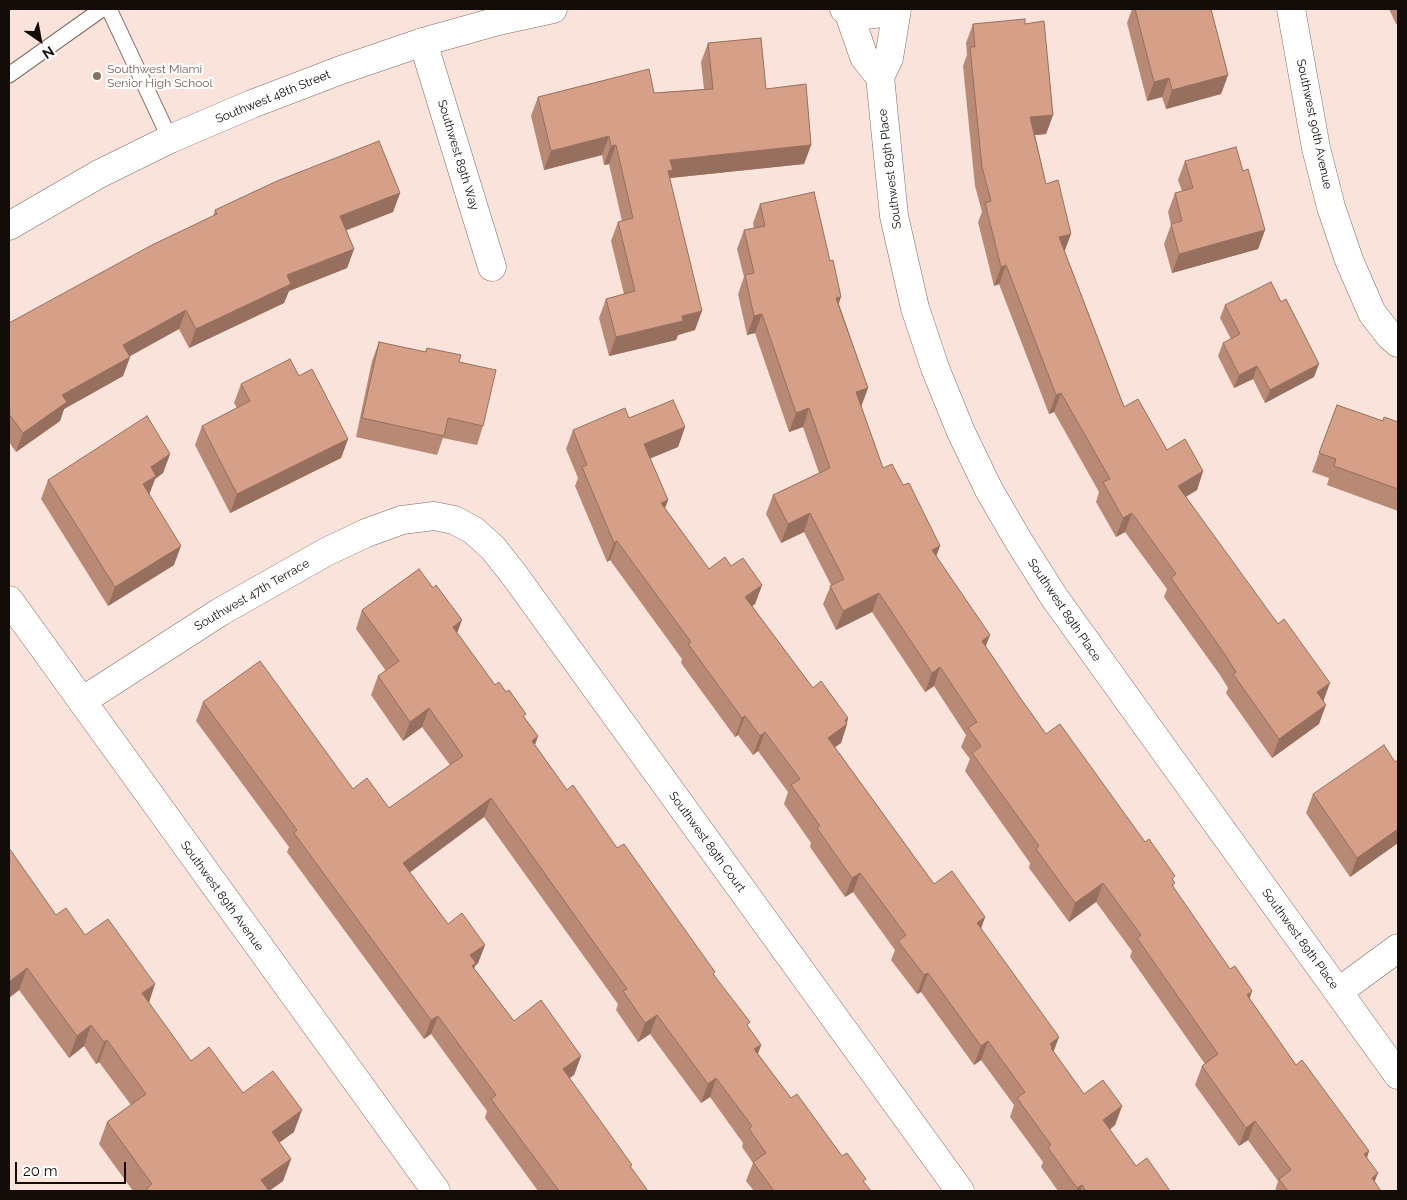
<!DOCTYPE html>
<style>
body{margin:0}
#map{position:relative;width:1407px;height:1200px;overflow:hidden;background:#f9e3da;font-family:Raleway,sans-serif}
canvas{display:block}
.frame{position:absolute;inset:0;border:10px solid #130c09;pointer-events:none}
.north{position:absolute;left:15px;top:15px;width:50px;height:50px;-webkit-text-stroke:4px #fff;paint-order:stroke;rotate:147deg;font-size:14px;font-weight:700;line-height:20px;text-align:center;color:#130c09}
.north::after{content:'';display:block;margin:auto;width:18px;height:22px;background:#130c09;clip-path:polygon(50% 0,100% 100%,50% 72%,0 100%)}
.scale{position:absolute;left:15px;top:1162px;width:111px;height:22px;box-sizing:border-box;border:2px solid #130c09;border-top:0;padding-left:6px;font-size:15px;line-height:18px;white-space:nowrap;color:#130c09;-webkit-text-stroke:4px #fff;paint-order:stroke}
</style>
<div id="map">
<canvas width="1407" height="1200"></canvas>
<div class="frame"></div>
<div class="north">N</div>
<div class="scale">20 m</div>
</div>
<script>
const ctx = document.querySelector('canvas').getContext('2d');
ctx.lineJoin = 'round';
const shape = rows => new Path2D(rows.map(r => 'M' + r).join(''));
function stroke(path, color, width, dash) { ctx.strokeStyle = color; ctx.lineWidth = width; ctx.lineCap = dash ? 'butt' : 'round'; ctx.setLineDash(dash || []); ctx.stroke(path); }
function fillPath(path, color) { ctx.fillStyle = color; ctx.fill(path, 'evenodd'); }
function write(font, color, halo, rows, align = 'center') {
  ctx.font = font + ' Raleway,sans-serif'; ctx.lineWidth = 4.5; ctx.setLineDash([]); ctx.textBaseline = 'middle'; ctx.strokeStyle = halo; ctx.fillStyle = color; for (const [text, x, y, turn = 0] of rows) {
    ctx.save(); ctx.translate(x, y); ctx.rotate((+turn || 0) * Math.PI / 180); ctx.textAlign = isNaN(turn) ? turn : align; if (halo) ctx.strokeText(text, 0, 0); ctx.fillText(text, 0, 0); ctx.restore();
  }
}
const service = shape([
 [109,9,170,139],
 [9,75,102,9]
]);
const minor = shape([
 [897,9,889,58,880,77,894,216,915,308,935,368,961,432,989,490,1018,540,1054,597,1398,1075],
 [1291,9,1316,148,1331,207,1349,260,1372,313,1390,336,1398,343],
 [848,11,864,57,880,77],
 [423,42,492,267],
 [9,600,436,1191],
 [82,701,220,612,326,552,366,533,402,520,434,516,454,520,473,530,493,548,515,576,960,1191],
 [1338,992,1398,948]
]);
const tertiary = shape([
 [844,9,865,15,882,13,892,9],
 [9,226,99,174,170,139,252,104,341,70,423,42,498,21,553,9]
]);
const wall = shape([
 [1132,9,1211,9,1228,75,1221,94,1166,109,1162,97,1147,101,1127,23],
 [1389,9,1398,9,1398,23,1396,24],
 [973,24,1025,24,1053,115,1046,134,1035,135,1046,184,1065,252,1124,407,1167,450,1203,471,1197,490,1186,497,1324,701,1319,724,1272,758,1226,693,1228,688,1220,675,1164,597,1167,589,1125,532,1116,537,1096,502,1099,492,1054,412,1049,414,999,284,994,286,978,222,982,212,975,186,963,66,967,55,966,43],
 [708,43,766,89,811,145,804,164,670,178,695,330,678,335,676,340,609,356,599,318,606,299,624,294,611,241,618,222,622,221,609,164,604,165,602,155,544,170,531,116,538,97,654,93,704,89,701,62],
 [1185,161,1243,171,1265,230,1258,249,1172,273,1164,244,1171,225,1168,212,1175,193,1182,191,1178,180],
 [400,193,393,212,346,230,354,249,347,268,289,291,284,303,189,348,179,329,129,356,130,357,123,376,64,409,60,421,16,452,9,442,9,323,213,217,215,210],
 [760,204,839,304,868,388,861,406,883,468,903,485,940,546,936,556,990,635,985,646,1021,699,1046,734,1174,881,1173,887,1250,999,1296,1065,1369,1151,1367,1158,1374,1182,1381,1191,1275,1191,1278,1181,1248,1140,1239,1146,1195,1085,1202,1066,1205,1064,1130,957,1132,951,1096,902,1069,922,1029,868,1030,863,965,771,970,759,961,747,966,735,934,686,925,692,872,612,836,630,823,604,831,585,804,532,781,543,766,514,773,495,819,473,803,427,789,432,755,333,747,335,738,294,744,277,737,249,744,230,754,228,753,223],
 [1225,305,1314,377,1265,403,1253,379,1234,388,1218,356,1223,343,1231,339,1220,318],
 [379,342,425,352,427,348,459,362,483,426,477,445,443,438,437,455,356,437,372,361],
 [299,376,348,439,341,458,230,513,195,445,202,426,237,408,234,403,241,384],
 [1337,405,1382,421,1398,422,1398,511,1327,485,1329,478,1312,472],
 [629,418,685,427,678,447,650,458,668,500,665,508,709,569,731,566,762,585,755,604,752,606,813,688,848,718,847,723,847,724,841,743,835,747,934,884,985,917,981,929,1054,1052,1084,1094,1122,1106,1115,1125,1110,1130,1136,1166,1170,1191,1058,1191,1041,1167,1043,1162,1010,1117,1014,1105,981,1060,974,1065,921,992,917,994,891,960,895,950,853,892,845,897,810,847,811,843,784,804,788,792,758,751,753,755,738,735,735,737,681,663,682,659,610,560,607,562,575,486,578,478,566,449,573,430],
 [170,454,163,473,155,479,149,494,174,565,108,606,41,499,48,480],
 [362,610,457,633,495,685,525,718,538,736,535,745,567,790,617,848,714,975,748,1028,761,1045,758,1054,791,1098,842,1156,871,1191,754,1191,746,1181,753,1163,742,1147,743,1143,710,1097,701,1103,650,1034,638,1042,616,1010,618,1004,484,817,410,872,448,924,485,945,478,963,475,966,474,968,514,1021,581,1056,574,1075,569,1078,631,1168,648,1191,538,1191,485,1118,487,1111,431,1034,424,1039,287,852,289,847,196,721,203,702,353,789,389,808,450,765,422,727,403,741,371,695,378,676,386,671,356,629],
 [1398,760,1398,843,1350,877,1306,813,1313,794,1395,762],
 [56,915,85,935,149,1003,191,1061,243,1093,294,1132,279,1142,291,1159,283,1181,269,1191,133,1191,99,1144,107,1122,131,1105,99,1062,96,1064,84,1046,69,1058,19,990,9,998]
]);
const shadedWall = shape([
 [1228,75,1221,94,1166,109,1172,90],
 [1169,78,1162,97,1147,101,1154,82],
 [1053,115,1046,134,1023,136,1030,117],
 [609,136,602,155,544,170,551,151],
 [616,145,609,164,604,165,611,146],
 [811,145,804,164,670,178,666,189,670,160],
 [400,193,393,212,334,235,340,216],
 [1265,230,1258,249,1172,273,1179,254],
 [1071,234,1064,253,1059,237],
 [354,249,347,268,289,291,284,303,189,348,196,329,287,275],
 [1006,265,999,284,994,286,1001,267],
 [841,297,835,315,836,298],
 [186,310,179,329,116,364,123,345],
 [702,311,695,330,678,335,676,340,609,356,616,337,682,316],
 [762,314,755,333,747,335,754,316],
 [130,357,123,376,64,409,60,421,16,452,23,433,62,395],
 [1319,364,1314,377,1265,403,1270,390],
 [1257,366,1253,379,1234,388,1239,375],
 [868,388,861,407,856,392],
 [1061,393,1054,412,1049,414,1056,395],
 [809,408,803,427,789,432,796,413],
 [685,427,678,447,637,464,644,444],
 [348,439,341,458,230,513,237,494],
 [170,454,163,473,155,479,149,495,143,484,151,467],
 [1203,471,1197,490,1171,505,1178,486],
 [668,500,661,519,661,503],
 [810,513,804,532,781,543,788,524],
 [1132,513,1125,532,1116,537,1123,518],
 [617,541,610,560,607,562,614,543],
 [181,546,174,565,108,606,115,587],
 [940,546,933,565,932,550],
 [762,585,755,604,738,616,745,597],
 [879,593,872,612,836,630,843,611],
 [462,620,455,639,453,627],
 [990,635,983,654,982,641],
 [940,667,934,686,925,692,932,673],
 [1330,683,1323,702,1317,692],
 [1326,705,1319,724,1272,758,1279,739],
 [429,708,422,727,403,741,410,722],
 [745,716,738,735,735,737,742,718],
 [848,718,846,725,847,724,841,743,821,757,828,738,845,720],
 [765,732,758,751,753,755,760,736],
 [538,736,531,755,532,741],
 [491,798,484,817,397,882,403,863],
 [1398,829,1398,843,1350,877,1357,858],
 [860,873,853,892,845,897,852,878],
 [1103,883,1096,902,1069,922,1075,903],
 [985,917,978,936,977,923],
 [485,945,478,963,475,966,469,982,470,955],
 [27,968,19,990,9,998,9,982],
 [928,973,921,992,917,994,924,975],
 [155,984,148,1006,142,993],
 [1252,991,1246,1010,1247,995],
 [657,1015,650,1034,638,1042,645,1023],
 [438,1016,431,1034,424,1039,431,1020],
 [91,1025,84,1046,69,1058,77,1036],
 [1059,1037,1052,1056,1050,1044],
 [107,1040,99,1062,96,1064,104,1042],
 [988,1041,981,1060,974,1065,981,1046],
 [761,1045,754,1064,754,1049],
 [581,1056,574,1075,556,1088,563,1069],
 [716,1078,710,1097,701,1103,708,1084],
 [1122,1106,1115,1125,1096,1139,1103,1120],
 [302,1110,294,1132,264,1154,272,1132],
 [1255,1121,1248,1140,1239,1146,1246,1128],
 [1369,1151,1362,1170,1364,1154],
 [291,1159,283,1181,269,1191,261,1180],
 [1378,1173,1371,1191,1372,1178],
 [1082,1185,1080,1191,1076,1191,1077,1188]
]);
const building = shape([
 [1135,9,1211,9,1228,75,1172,90,1169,78,1154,82,1135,9],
 [1025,19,1025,24,1044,21,1053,115,1030,117,1046,184,1058,180,1071,234,1059,237,1124,407,1138,399,1167,450,1185,439,1203,471,1178,486,1278,624,1284,619,1330,683,1317,692,1326,705,1279,739,1233,674,1236,672,1226,656,1171,578,1176,574,1132,513,1123,518,1103,482,1110,479,1061,393,1056,395,1006,265,1001,267,985,203,991,201,982,167,970,47,975,47,973,24,1025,19],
 [761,38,766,89,806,84,811,145,670,160,673,170,668,171,702,311,682,316,683,321,616,337,606,299,635,291,618,222,633,218,616,145,611,146,609,136,551,151,538,97,649,69,654,93,713,89,708,43,761,38],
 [379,141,400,193,340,216,354,249,287,275,291,284,196,329,186,310,123,345,130,357,62,395,67,402,23,433,9,414,9,323,152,245,217,214,215,210,277,181,379,141],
 [1236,147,1243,171,1248,169,1265,230,1179,254,1171,224,1182,221,1175,193,1193,188,1185,161,1236,147],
 [814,192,830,261,833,260,841,297,836,298,868,388,856,392,883,468,892,464,903,485,909,483,940,546,932,550,990,635,982,641,1021,699,1046,734,1060,724,1145,842,1149,839,1175,876,1172,879,1175,883,1172,885,1230,969,1235,966,1252,991,1247,995,1296,1065,1302,1060,1369,1151,1364,1154,1378,1173,1372,1178,1381,1191,1288,1191,1279,1179,1291,1170,1255,1121,1246,1128,1202,1066,1218,1054,1137,938,1141,935,1103,883,1075,903,1036,849,1039,846,972,753,981,746,968,728,977,722,940,667,932,673,879,593,843,611,830,586,844,579,810,513,788,524,773,495,830,468,809,408,796,413,762,314,754,316,745,275,754,273,744,230,765,226,760,204,814,192],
 [1271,282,1281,302,1286,299,1319,364,1270,390,1257,366,1239,375,1223,343,1240,334,1225,305,1271,282],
 [379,342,426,352,427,348,461,355,459,362,496,370,483,426,448,418,444,436,362,418,379,342],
 [290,359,299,376,312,369,348,439,237,494,202,426,250,401,241,384,290,359],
 [673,400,685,427,644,444,668,500,661,503,709,569,725,557,731,566,743,558,762,585,745,597,813,688,821,681,848,718,845,720,847,724,828,738,934,884,952,871,985,917,977,923,1059,1037,1050,1044,1052,1047,1051,1048,1084,1094,1103,1080,1122,1106,1103,1120,1136,1166,1147,1158,1170,1191,1086,1191,1082,1185,1077,1188,1048,1148,1051,1145,1017,1098,1025,1092,988,1041,981,1046,928,973,924,975,898,941,906,935,860,873,852,878,817,828,820,826,791,785,800,779,765,732,760,736,745,716,742,718,688,644,691,642,617,541,614,543,582,467,587,465,573,430,625,408,629,418,673,400],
 [1337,405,1383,421,1384,417,1398,422,1398,489,1334,466,1336,459,1319,453,1337,405],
 [147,416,170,454,151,467,156,476,143,484,181,546,115,587,48,480,147,416],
 [419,569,433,588,436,585,462,620,453,627,495,685,499,682,506,692,509,690,526,714,523,716,538,736,532,741,567,790,573,785,617,848,624,844,715,972,713,974,750,1022,747,1025,761,1045,754,1049,791,1098,797,1094,842,1156,847,1153,866,1179,863,1181,871,1191,774,1191,753,1162,766,1153,749,1129,752,1126,716,1078,708,1084,657,1015,645,1023,623,991,627,989,491,798,403,863,448,924,462,913,485,945,470,955,476,963,472,966,514,1021,541,1000,581,1056,563,1069,632,1165,630,1166,648,1191,559,1191,491,1099,496,1095,438,1016,431,1020,294,833,297,830,203,702,260,661,353,789,367,778,389,808,463,756,429,708,410,722,378,676,399,661,362,610,419,569],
 [1384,745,1395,762,1398,760,1398,829,1357,858,1313,794,1384,745],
 [9,848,56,915,66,908,85,935,108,919,155,984,142,993,191,1061,209,1047,243,1093,273,1071,302,1110,272,1132,291,1159,261,1180,269,1191,149,1191,147,1188,152,1184,107,1122,146,1094,107,1040,104,1042,91,1025,77,1036,27,968,9,982,9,848]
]);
const markers = [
 [97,76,5,"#8d6e63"]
];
const educationNames = [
 ["Southwest Miami",107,69],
 ["Senior High School",107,83]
];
const streetNames = [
 ["Southwest 48th Street",273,97,-22],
 ["Southwest 90th Avenue",1314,124,78],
 ["Southwest 89th Way",458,155,73],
 ["Southwest 89th Place",890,169,-97],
 ["Southwest 47th Terrace",252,595,-30],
 ["Southwest 89th Place",1064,610,56],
 ["Southwest 89th Court",707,842,54],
 ["Southwest 89th Avenue",222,896,54],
 ["Southwest 89th Place",1300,939,54]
];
stroke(service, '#7e6c64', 17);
stroke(minor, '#7e6c64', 29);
stroke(tertiary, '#7e6c64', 29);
stroke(service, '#fff', 15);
stroke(minor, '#fff', 28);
stroke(tertiary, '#fff', 28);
fillPath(wall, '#b88974');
fillPath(shadedWall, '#966f5e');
fillPath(building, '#d69f87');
stroke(building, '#966f5e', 1);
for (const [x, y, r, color] of markers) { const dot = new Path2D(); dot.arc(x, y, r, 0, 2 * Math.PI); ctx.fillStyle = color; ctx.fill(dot); stroke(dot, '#fff', 2); }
write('12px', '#785e54', '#fff', educationNames, 'left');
write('12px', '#130c09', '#fff', streetNames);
</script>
